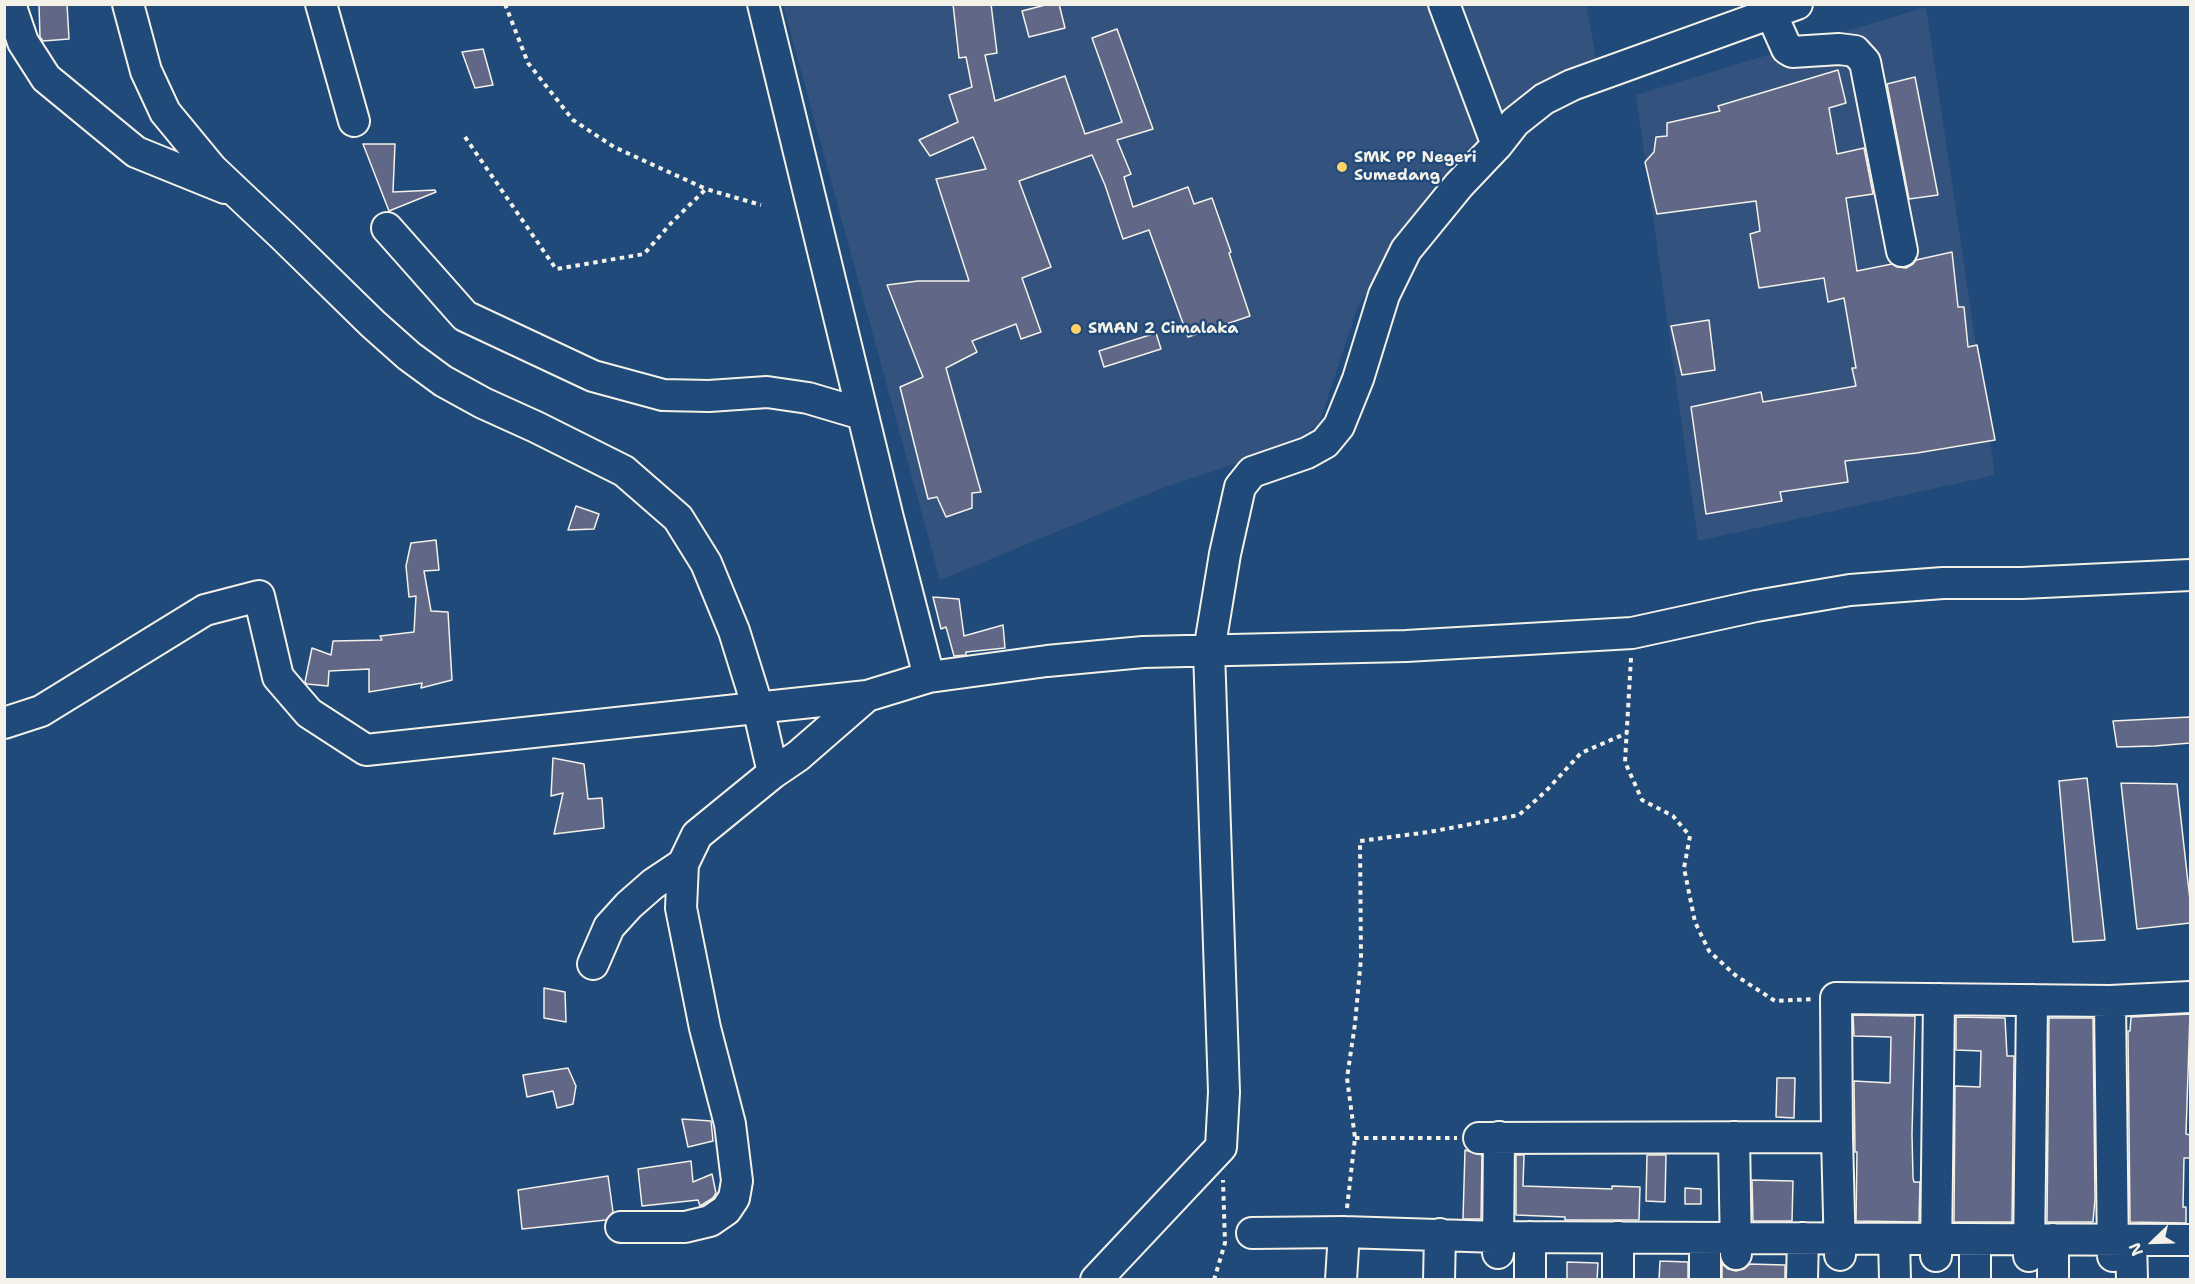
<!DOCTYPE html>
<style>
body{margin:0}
#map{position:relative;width:2195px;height:1284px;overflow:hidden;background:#1f4a7a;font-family:"Shantell Sans",sans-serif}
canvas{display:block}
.frame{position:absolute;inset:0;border:6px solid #f4f1e8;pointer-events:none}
.north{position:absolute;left:2123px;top:1212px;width:60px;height:60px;-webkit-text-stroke:4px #1f4a7a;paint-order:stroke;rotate:247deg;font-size:16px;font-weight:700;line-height:24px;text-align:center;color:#f4f1e8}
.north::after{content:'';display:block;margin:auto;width:21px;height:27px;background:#f4f1e8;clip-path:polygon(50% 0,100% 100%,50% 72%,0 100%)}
</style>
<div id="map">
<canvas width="2195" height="1284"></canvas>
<div class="frame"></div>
<div class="north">N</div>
</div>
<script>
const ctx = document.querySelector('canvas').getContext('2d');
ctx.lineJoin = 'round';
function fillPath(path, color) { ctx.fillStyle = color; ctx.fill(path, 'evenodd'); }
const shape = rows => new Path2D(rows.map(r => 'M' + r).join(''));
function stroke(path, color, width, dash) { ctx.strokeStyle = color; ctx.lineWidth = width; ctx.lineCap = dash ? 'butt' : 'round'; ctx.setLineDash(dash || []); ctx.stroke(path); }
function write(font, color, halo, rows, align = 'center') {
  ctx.font = font + ' "Shantell Sans",sans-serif'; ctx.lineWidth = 5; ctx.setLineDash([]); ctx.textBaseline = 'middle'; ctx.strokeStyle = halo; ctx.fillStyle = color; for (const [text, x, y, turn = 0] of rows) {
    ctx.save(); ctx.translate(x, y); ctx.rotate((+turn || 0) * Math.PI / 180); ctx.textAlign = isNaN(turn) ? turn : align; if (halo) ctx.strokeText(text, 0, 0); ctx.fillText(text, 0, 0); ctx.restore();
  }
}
const built = shape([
 [783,5,1586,5,1598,69,1414,220,1358,306,1319,424,1283,448,1165,487,940,580],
 [1926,7,1995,475,1698,541,1636,95]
]);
const building = shape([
 [39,4,67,4,69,39,43,41,40,37,39,4],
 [953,4,991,4,997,53,985,55,995,101,1065,76,1085,134,1122,122,1092,38,1117,29,1153,129,1117,140,1131,174,1124,177,1133,207,1188,187,1194,204,1212,198,1231,252,1229,253,1250,316,1188,337,1149,230,1123,239,1105,185,1092,155,1019,181,1051,267,1022,278,1041,332,1021,339,1016,324,972,341,977,352,946,368,981,492,972,493,972,508,946,517,937,497,928,499,900,387,923,377,887,285,918,281,969,281,936,179,986,169,973,137,930,156,919,140,958,122,949,95,972,87,966,57,959,58,953,4],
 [1049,4,1059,4,1065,28,1029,37,1022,11,1049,4],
 [483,49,493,85,475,88,462,52,483,49],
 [1838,70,1846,103,1829,108,1837,154,1864,148,1873,194,1846,198,1857,271,1892,264,1897,267,1906,268,1913,264,1916,260,1952,252,1958,307,1964,307,1968,347,1977,345,1995,440,1917,453,1845,461,1848,482,1780,492,1782,501,1706,514,1691,407,1761,392,1763,402,1856,386,1852,368,1856,368,1844,298,1828,302,1824,278,1759,288,1750,234,1760,231,1756,201,1657,214,1645,162,1654,152,1656,137,1667,136,1667,123,1720,111,1718,106,1838,70],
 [1915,77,1938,195,1909,199,1887,84,1915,77],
 [363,144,395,144,393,192,435,190,436,192,389,211,363,144],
 [1709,320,1715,370,1682,375,1671,326,1709,320],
 [1156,333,1161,349,1104,367,1099,351,1156,333],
 [576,506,599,514,594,529,568,530,576,506],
 [436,540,439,570,424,571,431,611,448,612,452,680,421,688,422,683,369,692,369,669,329,671,328,686,307,684,305,682,312,648,331,655,333,641,382,640,380,636,414,632,416,596,409,597,406,566,411,543,436,540],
 [933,597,959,599,964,636,1003,625,1005,648,966,652,966,655,954,656,946,627,941,629,933,597],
 [2190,717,2190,743,2155,746,2117,747,2113,721,2190,717],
 [553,758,584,764,588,799,602,798,604,828,554,834,563,793,551,796,553,758],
 [2087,778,2105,940,2073,942,2059,781,2087,778],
 [2121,783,2177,784,2190,900,2190,923,2137,929,2121,783],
 [544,988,565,992,566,1022,544,1018,544,988],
 [2190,1014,2186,1134,2190,1135,2190,1158,2184,1158,2183,1207,2186,1207,2186,1223,2130,1222,2128,1031,2130,1031,2131,1017,2190,1014],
 [1853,1015,1915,1016,1912,1134,1913,1178,1914,1182,1920,1182,1919,1222,1856,1221,1857,1152,1855,1152,1854,1081,1890,1083,1891,1037,1854,1036,1853,1015],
 [1956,1017,2005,1018,2007,1056,2014,1056,2012,1222,1954,1222,1955,1086,1980,1087,1981,1051,1956,1050,1956,1017],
 [2049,1018,2093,1018,2095,1199,2093,1222,2047,1222,2049,1018],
 [568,1068,576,1086,573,1104,557,1108,553,1091,527,1097,523,1075,568,1068],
 [1777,1078,1795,1078,1794,1118,1776,1117,1777,1078],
 [682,1119,711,1121,713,1141,688,1147,682,1119],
 [1465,1150,1482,1155,1481,1219,1463,1219,1465,1150],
 [1516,1155,1524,1155,1523,1186,1612,1189,1612,1186,1640,1187,1639,1220,1565,1220,1565,1217,1516,1215,1516,1155],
 [1647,1155,1666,1155,1665,1202,1646,1201,1647,1155],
 [691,1161,693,1182,712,1174,716,1193,713,1198,700,1206,698,1200,642,1206,638,1169,691,1161],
 [608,1176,613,1212,606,1220,522,1229,518,1190,608,1176],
 [1752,1180,1793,1181,1792,1221,1753,1221,1752,1180],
 [1685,1188,1701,1189,1701,1204,1685,1204,1685,1188],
 [1660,1261,1688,1262,1688,1280,1659,1280,1660,1261],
 [1567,1262,1598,1263,1597,1280,1567,1280,1567,1262],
 [1722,1264,1728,1269,1736,1271,1744,1269,1750,1264,1785,1265,1785,1280,1722,1280,1722,1264]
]);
const path = shape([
 [505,4,528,63,573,120,614,147,706,189],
 [465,137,556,269,644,254,673,221,706,189,761,205],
 [1631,658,1625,762,1642,800,1673,816,1690,836,1684,868,1695,922,1709,951,1735,975,1775,1001,1814,999],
 [1355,1138,1457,1138],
 [1347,1208,1355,1138,1347,1078,1355,1024,1361,958,1360,841,1429,832,1519,815,1546,791,1581,753,1627,733],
 [1214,1280,1225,1243,1223,1180]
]);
const minor = shape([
 [10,4,23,42,46,78,136,152,225,188],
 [128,4,146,71,165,112,212,169,283,236,373,324,409,356,443,381,483,403,536,427,624,471,678,518,706,563,734,631,758,708,773,773],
 [321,4,354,121],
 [763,4,888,518,929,677,1047,661,1143,652,1406,646,1632,633,1756,606,1850,590,1943,583,2022,583,2190,575],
 [1444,4,1497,145],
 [1771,13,1787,49,1792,52,1839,49,1855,51,1865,62,1902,251],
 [387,228,465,316,593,376,663,395,709,396,767,392,808,398,862,414],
 [4,723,41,711,205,610,259,596,278,677,309,713,366,750,867,696,929,677],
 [593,964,609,927,629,905,653,884,683,864],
 [2110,1001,2113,1256],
 [1734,1137,1736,1254],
 [1837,1137,1840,1255],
 [1479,1138,1837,1137,1836,998,2110,1001,2190,997],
 [621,1227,685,1227,710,1221,726,1210,734,1198,737,1181,730,1124,705,1028,681,908,683,864,697,835,773,773,798,756,867,696],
 [1252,1233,1344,1232,1498,1237,2190,1240],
 [1618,1237,1618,1280],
 [1894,1239,1895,1280],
 [2131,1240,2132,1280],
 [1498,1253,1499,1137],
 [1936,1256,1939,999],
 [2029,1256,2032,1000],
 [1096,1280,1221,1147,1224,1092,1209,651,1225,554,1240,487,1252,472,1307,453,1325,443,1339,426,1358,379,1384,295,1406,250,1459,185,1497,145,1515,122,1544,99,1572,85,1797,4],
 [1341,1280,1344,1232],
 [1439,1280,1440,1234],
 [1530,1280,1530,1237],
 [1705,1280,1705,1238],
 [1802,1280,1803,1238],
 [1975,1280,1975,1239],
 [2053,1280,2053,1239]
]);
const markers = [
 [1342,167,6,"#ffd166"],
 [1076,329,6,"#ffd166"]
];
const poiNames = [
 ["SMK PP Negeri",1354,158],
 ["Sumedang",1354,176],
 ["SMAN 2 Cimalaka",1088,329]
];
fillPath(built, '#33537e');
fillPath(building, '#616887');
stroke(building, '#f4f1e8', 1.5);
stroke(minor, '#f4f1e8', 34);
stroke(path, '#f4f1e8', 4, [4.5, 4.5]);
stroke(minor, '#1f4a7a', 30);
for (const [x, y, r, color] of markers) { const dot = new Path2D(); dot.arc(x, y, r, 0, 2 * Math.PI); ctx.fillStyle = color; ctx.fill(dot); stroke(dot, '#1f4a7a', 2); }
write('bold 16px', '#f4f1e8', '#1f4a7a', poiNames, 'left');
</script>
